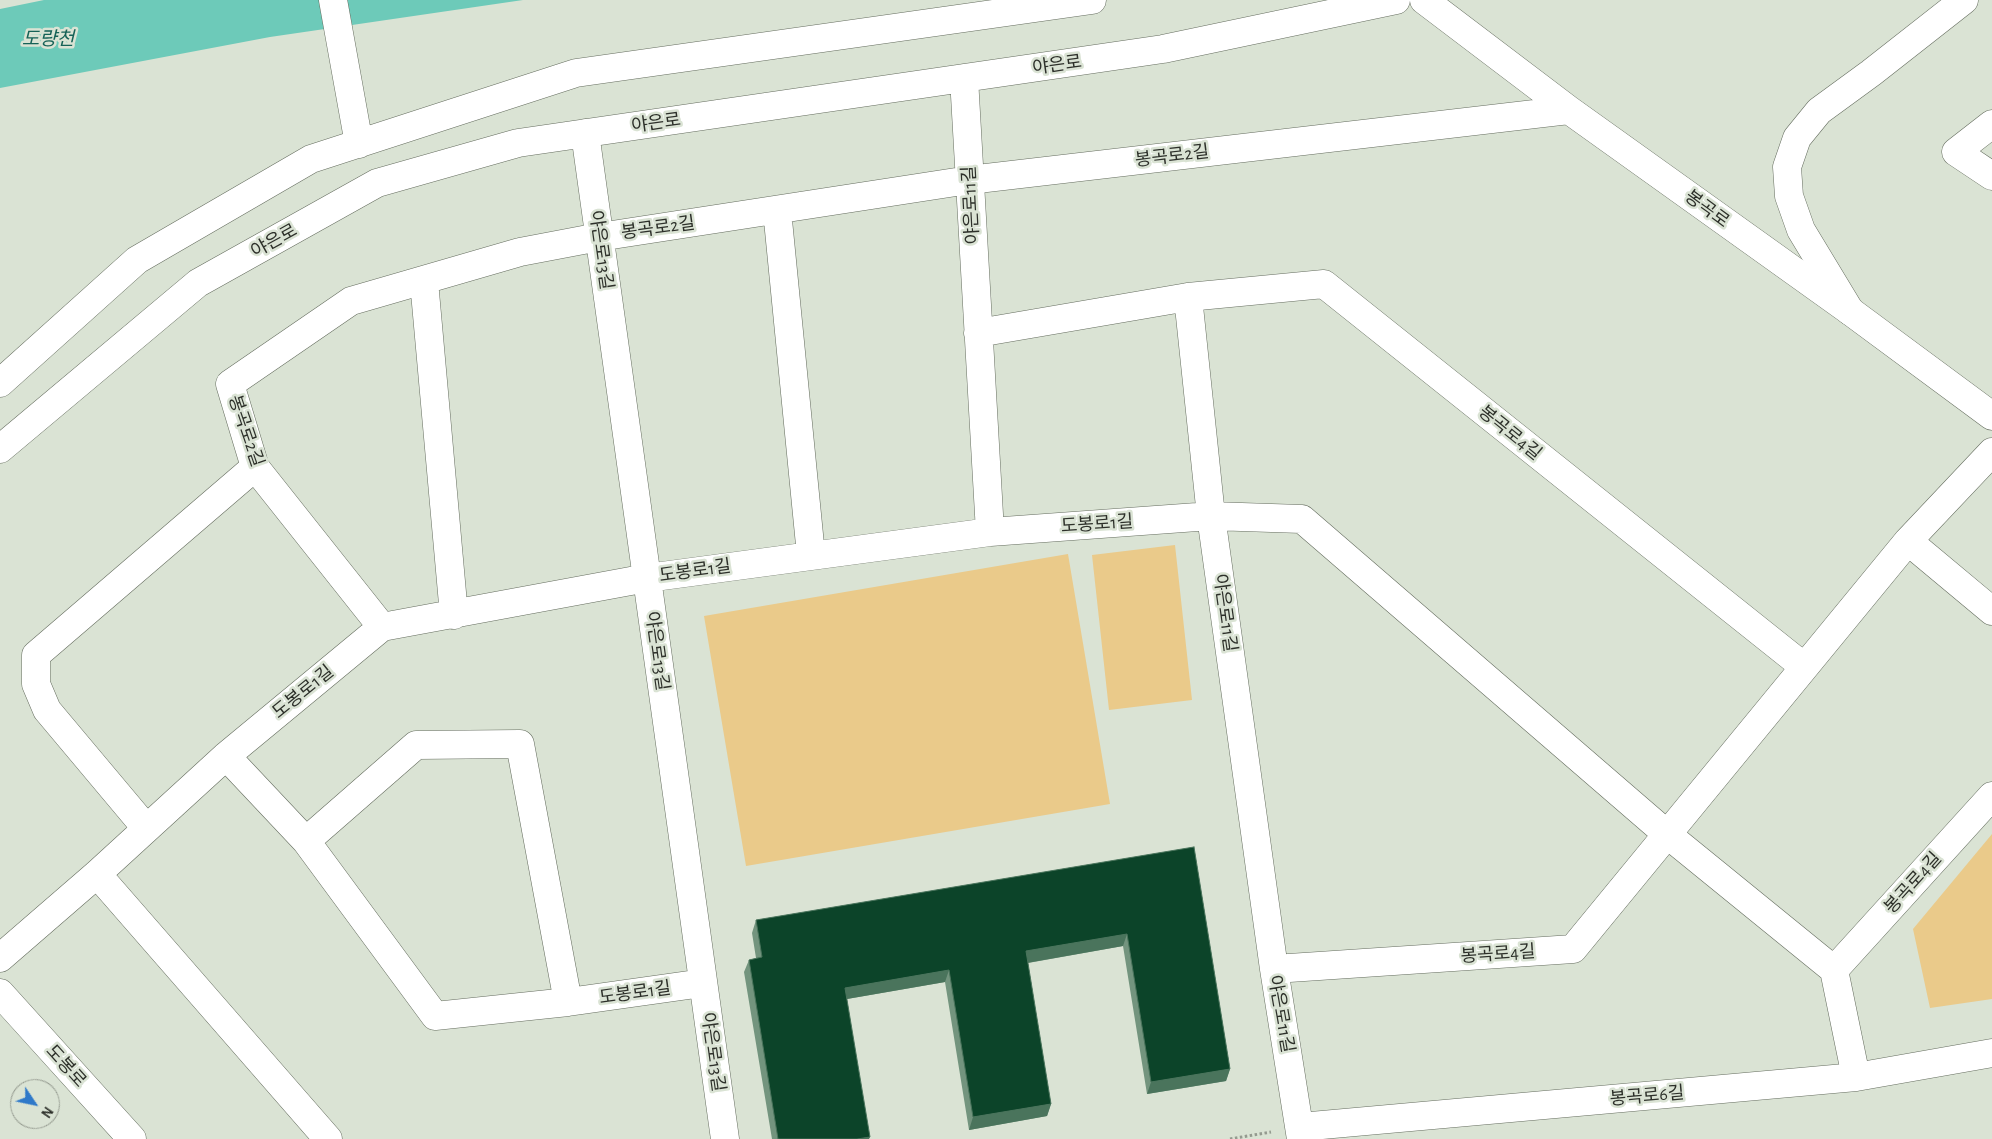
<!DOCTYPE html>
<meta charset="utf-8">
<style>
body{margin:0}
#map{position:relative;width:1992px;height:1139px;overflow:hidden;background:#dae3d4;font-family:"Alegreya Sans",sans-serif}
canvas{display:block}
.north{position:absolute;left:10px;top:1079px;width:50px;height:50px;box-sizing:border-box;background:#dae3d4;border:1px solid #959b90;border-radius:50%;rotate:124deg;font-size:14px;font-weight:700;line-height:20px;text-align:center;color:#2d302a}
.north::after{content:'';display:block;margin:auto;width:18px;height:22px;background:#2f79c9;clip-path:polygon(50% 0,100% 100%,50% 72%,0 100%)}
</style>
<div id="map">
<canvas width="1992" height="1139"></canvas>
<div class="north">N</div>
</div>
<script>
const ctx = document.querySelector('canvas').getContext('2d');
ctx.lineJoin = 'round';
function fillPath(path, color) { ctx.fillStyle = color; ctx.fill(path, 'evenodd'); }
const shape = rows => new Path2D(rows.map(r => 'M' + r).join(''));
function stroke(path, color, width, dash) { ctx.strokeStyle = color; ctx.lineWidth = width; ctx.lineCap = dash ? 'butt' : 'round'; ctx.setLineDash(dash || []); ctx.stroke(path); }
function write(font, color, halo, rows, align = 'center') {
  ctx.font = font + ' "Alegreya Sans","Noto Sans KR",sans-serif'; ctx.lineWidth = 5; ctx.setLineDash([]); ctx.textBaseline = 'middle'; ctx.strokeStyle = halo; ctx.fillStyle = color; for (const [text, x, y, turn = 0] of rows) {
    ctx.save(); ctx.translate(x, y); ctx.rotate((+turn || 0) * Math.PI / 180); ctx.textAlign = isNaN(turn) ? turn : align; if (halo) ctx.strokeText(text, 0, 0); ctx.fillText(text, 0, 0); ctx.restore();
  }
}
const green = shape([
 [1175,545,1192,700,1109,710,1092,555],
 [1068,554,1110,804,746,866,704,616],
 [1992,834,1992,999,1930,1008,1913,929]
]);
const water = shape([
 [44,0,523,0,270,37,0,88,0,9]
]);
const path = shape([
 [1230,1139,1271,1132]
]);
const minor = shape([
 [333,0,359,144],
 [1424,0,1569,110,1850,311,1992,416],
 [964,78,990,532],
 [1992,124,1956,152,1992,176],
 [585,133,725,1139],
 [777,210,811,555],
 [424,281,454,615],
 [1188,297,1324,284,1803,666],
 [978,333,1188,297,1211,516,1274,969,1301,1139],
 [0,383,137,260,311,159,576,73,1092,0],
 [0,449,198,283,377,183,518,143,1163,49,1396,0],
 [1908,541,1992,611],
 [382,627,255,467,230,384,351,301,520,252,599,237,969,180,1569,110],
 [226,756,306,841,435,1016,568,1002,703,983],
 [146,828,47,710,36,684,36,655,255,467],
 [306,841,416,745,520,744,568,1002],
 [97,874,328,1139],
 [0,958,97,874,226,756,382,627,647,578,990,532,1211,516,1302,519,1668,835,1834,970,1856,1077],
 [1274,969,1573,949,1908,541,1992,452],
 [1834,970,1992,796],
 [0,993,132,1139],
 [1300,1127,1856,1077,1992,1053]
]);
const major = shape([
 [1850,311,1801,230,1789,196,1787,167,1797,138,1819,111,1871,73,1964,0]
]);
const wall = shape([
 [1194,847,1230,1069,1226,1081,1147,1094,1123,946,1028,963,1051,1104,1047,1116,969,1130,945,982,847,999,869,1139,772,1139,744,972,749,960,756,958,752,933,756,920]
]);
const shadedWall = shape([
 [1127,934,1123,946,1021,964,1026,951],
 [949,970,945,982,841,1000,845,988],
 [1230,1069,1226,1081,1147,1094,1151,1082],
 [1051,1104,1047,1116,969,1130,973,1117],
 [870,1137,869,1139,857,1139]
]);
const building = shape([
 [1194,847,1230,1069,1151,1082,1127,934,1026,951,1051,1104,973,1117,949,970,845,988,870,1137,857,1139,778,1139,749,960,762,957,756,920,1194,847]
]);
const streetNames = [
 ["야은로",1057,65,-8],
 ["야은로",656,123,-8],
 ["봉곡로2길",1172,156,-7],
 ["야은로11길",971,205,-93],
 ["봉곡로",1707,209,36],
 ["봉곡로2길",658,228,-8],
 ["야은로",274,241,-29],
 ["야은로13길",601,250,82],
 ["봉곡로2길",246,431,71],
 ["봉곡로4길",1510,433,39],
 ["도봉로1길",1097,524,-4],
 ["도봉로1길",695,571,-8],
 ["야은로11길",1225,613,82],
 ["야은로13길",657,651,82],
 ["도봉로1길",303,692,-39],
 ["봉곡로4길",1913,883,-48],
 ["봉곡로4길",1498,954,-4],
 ["도봉로1길",635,993,-8],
 ["야은로11길",1281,1014,80],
 ["야은로13길",713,1052,82],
 ["도봉로",66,1066,48],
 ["봉곡로6길",1647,1096,-5]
];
const waterNames = [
 ["도량천",48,39]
];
fillPath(green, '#eaca8a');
fillPath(water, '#6dcab9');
stroke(minor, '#656d5f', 29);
stroke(major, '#656d5f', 29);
stroke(path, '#949a8f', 3, [2.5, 2.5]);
stroke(minor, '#fff', 28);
stroke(major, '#fff', 28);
fillPath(wall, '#73947e');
fillPath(shadedWall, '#4a745c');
fillPath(building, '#0c4429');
stroke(building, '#4a745c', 1);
write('18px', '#2d302a', '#dae3d4', streetNames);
write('italic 19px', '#166257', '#dae3d4', waterNames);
</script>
